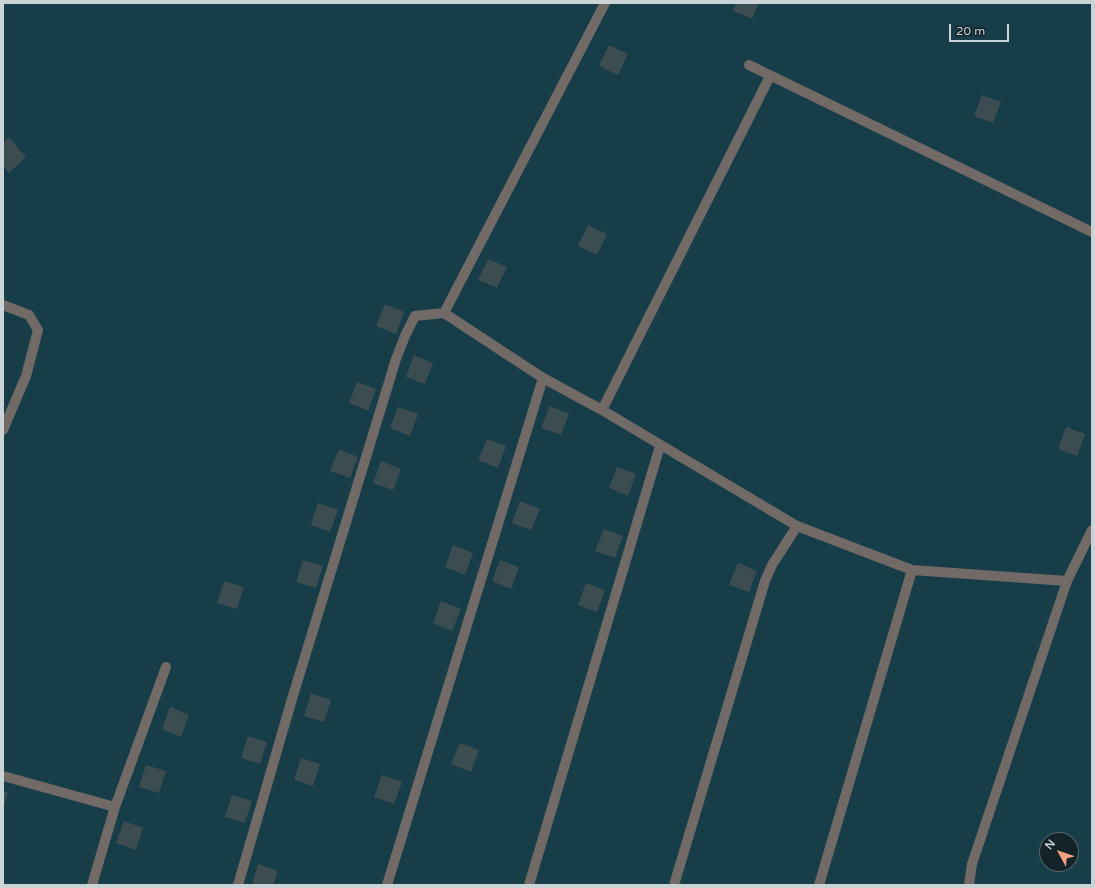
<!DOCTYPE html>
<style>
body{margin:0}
#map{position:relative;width:1095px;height:888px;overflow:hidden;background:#132328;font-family:"Varela Round",sans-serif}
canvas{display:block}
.frame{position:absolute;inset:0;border:4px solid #cad3d6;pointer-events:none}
.north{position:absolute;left:1039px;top:832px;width:40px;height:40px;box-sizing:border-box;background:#132328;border:1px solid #5c696e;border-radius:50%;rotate:310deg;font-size:11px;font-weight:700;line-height:16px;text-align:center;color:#cad3d6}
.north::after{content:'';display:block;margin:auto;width:14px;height:18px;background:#f2a07f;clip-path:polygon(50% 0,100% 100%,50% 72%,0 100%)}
.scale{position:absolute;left:949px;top:24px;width:60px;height:18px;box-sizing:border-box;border:2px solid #cad3d6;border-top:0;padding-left:5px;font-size:12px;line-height:14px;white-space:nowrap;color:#cad3d6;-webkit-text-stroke:3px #132328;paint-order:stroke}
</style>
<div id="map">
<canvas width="1095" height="888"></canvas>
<div class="frame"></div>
<div class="north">N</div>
<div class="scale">20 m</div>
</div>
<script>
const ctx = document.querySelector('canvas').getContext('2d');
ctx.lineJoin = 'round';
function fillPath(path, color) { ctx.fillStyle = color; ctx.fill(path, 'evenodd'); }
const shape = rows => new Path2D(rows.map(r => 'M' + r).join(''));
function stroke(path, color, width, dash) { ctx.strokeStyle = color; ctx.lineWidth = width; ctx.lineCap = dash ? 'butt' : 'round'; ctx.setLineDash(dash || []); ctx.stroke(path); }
const green = shape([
 [3,3,1092,3,1092,885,3,885],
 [1047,840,1071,840,1071,864,1047,864]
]);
const building = shape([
 [736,3,759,3,752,19,733,11],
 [609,45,628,54,618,75,599,66],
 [982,95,1001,102,993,123,974,116],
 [9,137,26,157,9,173,3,166,3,143],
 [588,225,607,234,597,255,578,246],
 [488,259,507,267,497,288,478,280],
 [385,304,404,312,396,334,376,326],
 [414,355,433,363,425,384,406,377],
 [357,382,376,389,368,411,349,403],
 [550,406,569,414,561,435,541,428],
 [398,407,418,414,410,436,390,428],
 [1066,427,1085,434,1077,456,1058,449],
 [487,439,506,446,498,468,478,460],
 [339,449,358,457,350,478,330,471],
 [381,461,401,469,393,490,373,483],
 [617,467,636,474,628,496,609,488],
 [520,501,540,509,531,530,512,523],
 [318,503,338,510,330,532,311,525],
 [604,529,623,536,615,558,595,551],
 [453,545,473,553,465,575,445,567],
 [303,560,323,566,316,588,296,582],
 [500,560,519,567,511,589,492,581],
 [738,563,757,571,749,592,729,585],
 [224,581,244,587,237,609,217,603],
 [586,583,605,590,597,612,578,605],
 [441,601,461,609,452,631,433,623],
 [311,693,331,700,324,722,304,716],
 [170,707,189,715,181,737,162,729],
 [248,736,267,742,260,764,241,758],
 [460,743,479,750,471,772,451,764],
 [301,758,320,764,313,786,294,780],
 [146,765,166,771,159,793,139,787],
 [382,775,402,782,394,804,374,797],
 [3,791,8,793,3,809],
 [232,795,252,801,245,823,225,817],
 [124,821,143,828,136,850,116,843],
 [258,864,278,871,273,885,252,885]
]);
const minor = shape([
 [749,65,1092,232],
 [3,305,29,315,38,330,26,376,3,430],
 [444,313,605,3],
 [602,410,770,76],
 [3,776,115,807],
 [92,885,115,807,166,667],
 [238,885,292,699,396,359,405,336,415,316,444,313,543,378,602,410,797,526,912,570,1067,581],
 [387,885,543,378],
 [529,885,660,446],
 [674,885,765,581,772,565,797,526],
 [819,885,912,570],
 [969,885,972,864,1067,581,1092,530]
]);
fillPath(green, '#163d48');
fillPath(building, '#3c4d52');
stroke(minor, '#716a67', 10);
</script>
